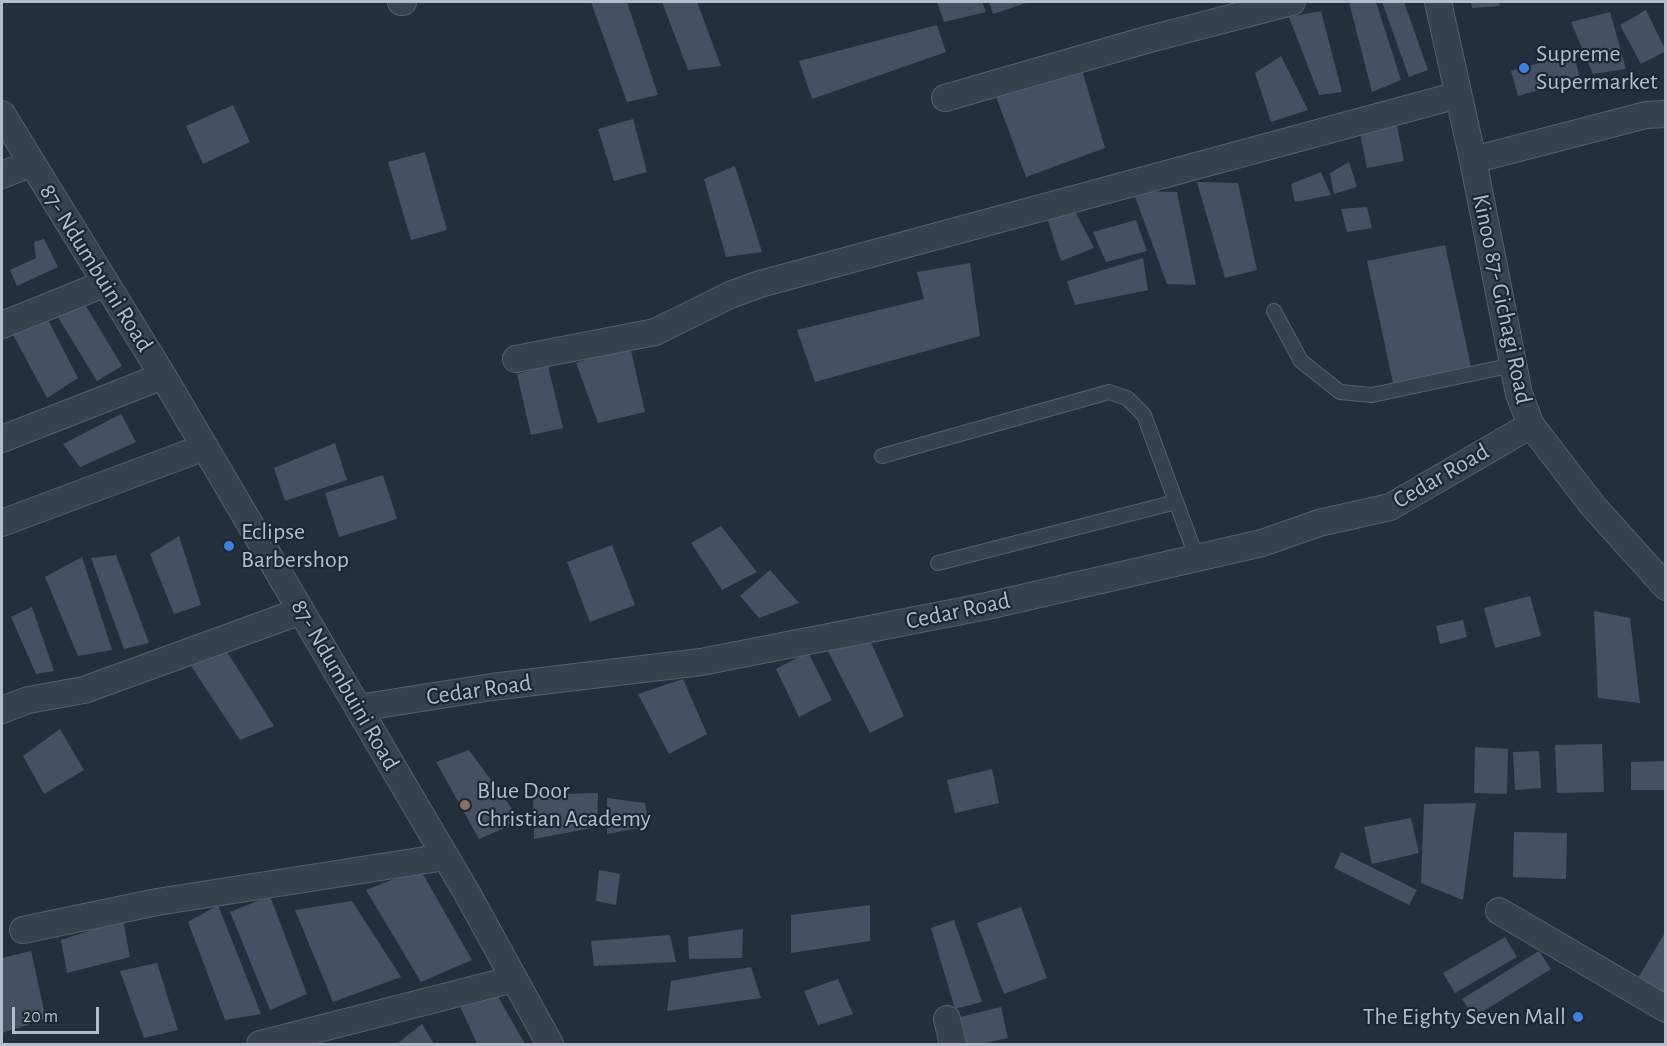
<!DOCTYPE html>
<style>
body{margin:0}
#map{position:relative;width:1667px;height:1046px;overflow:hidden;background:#242f3e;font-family:"Alegreya Sans",sans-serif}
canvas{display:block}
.frame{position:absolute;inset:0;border:3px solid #b4bcc9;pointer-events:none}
.scale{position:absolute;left:12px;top:1007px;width:87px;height:27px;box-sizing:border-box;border:3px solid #b4bcc9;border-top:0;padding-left:8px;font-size:18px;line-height:21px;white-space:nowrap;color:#b4bcc9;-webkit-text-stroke:4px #1d2633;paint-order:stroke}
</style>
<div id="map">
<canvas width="1667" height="1046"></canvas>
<div class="frame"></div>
<div class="scale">20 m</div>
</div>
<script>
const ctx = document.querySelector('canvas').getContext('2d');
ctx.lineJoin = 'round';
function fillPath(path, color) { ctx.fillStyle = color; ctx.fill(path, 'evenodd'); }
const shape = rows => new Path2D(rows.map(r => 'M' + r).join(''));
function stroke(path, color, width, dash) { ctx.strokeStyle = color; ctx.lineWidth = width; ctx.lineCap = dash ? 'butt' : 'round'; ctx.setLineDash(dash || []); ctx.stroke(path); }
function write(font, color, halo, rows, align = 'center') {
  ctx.font = font + ' "Alegreya Sans",sans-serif'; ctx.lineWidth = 4.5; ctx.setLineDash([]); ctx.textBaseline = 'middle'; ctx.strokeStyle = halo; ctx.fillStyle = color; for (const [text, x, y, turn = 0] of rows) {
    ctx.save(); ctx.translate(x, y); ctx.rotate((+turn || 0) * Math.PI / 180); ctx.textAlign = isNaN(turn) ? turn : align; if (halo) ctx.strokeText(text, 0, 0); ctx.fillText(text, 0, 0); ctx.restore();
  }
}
const building = shape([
 [591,2,627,2,658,95,627,102],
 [662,2,697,2,721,66,688,70],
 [937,2,982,2,986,12,944,22],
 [989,2,1029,2,993,14],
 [1349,2,1376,2,1401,80,1372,92],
 [1382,2,1404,2,1428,70,1409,77],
 [1471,2,1498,2,1500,6,1472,8],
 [1646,10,1666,51,1641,64,1620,25],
 [1321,11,1342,92,1319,95,1289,17],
 [1610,12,1626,69,1593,74,1571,22],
 [937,25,946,52,812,99,799,61],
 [1573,53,1580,78,1518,96,1511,71],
 [1281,56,1308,110,1271,122,1255,73],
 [1082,70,1105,148,1026,177,995,94],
 [233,105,250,142,203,164,186,126],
 [633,119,647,172,614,181,598,129],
 [1396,121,1404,161,1367,168,1359,129],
 [425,152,447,230,411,240,388,162],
 [1349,162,1357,187,1334,194,1330,173],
 [735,166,762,252,726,257,704,179],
 [1321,172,1331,195,1295,202,1291,184],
 [1197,182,1238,183,1257,270,1225,278],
 [1133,191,1177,192,1196,285,1167,284],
 [1073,207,1094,248,1061,261,1046,215],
 [1367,207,1372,228,1347,232,1341,209],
 [1136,220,1147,251,1106,262,1093,232],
 [44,239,58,267,17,286,10,270,36,258,34,242],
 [1445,245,1471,367,1393,383,1367,261],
 [1143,258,1148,290,1075,305,1067,281],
 [970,263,980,336,815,382,797,330,924,299,917,272],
 [83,301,122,366,97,381,56,314],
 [46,316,78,378,47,398,11,331],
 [630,346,645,412,598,423,576,363],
 [548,366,563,428,531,435,517,374],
 [121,414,136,442,80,467,63,444],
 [335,443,347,480,285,501,274,468],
 [383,475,397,519,339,537,325,493],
 [721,526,757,572,722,590,691,543],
 [179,536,201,605,174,614,150,554],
 [612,545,635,605,590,622,567,562],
 [116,555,149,643,124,649,91,558],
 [82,557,112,650,78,656,45,577],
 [770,570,799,603,759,618,740,596],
 [1530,596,1541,636,1495,648,1484,608],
 [32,607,54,671,36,674,11,617],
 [1594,611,1630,618,1640,703,1598,698],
 [1463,620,1467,637,1440,644,1436,626],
 [869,638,904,716,870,733,828,651],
 [224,647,274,726,240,740,191,666],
 [808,652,832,700,799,717,776,669],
 [683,679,707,734,669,754,638,694],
 [60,729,84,770,44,794,23,756],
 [1602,744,1604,792,1557,793,1555,745],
 [1475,747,1508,749,1507,794,1474,793],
 [469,750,521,821,479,839,436,762],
 [1539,751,1541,788,1515,790,1513,752],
 [1666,761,1666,790,1631,790,1631,762],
 [992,769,999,803,955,813,947,780],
 [598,793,597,827,534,839,533,795],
 [607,798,645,803,649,826,607,834],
 [1476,803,1463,900,1421,883,1424,804],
 [1411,818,1419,853,1372,864,1364,827],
 [1514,832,1567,833,1566,879,1513,877],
 [1341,852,1417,890,1409,905,1334,868],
 [420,869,472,960,421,982,366,890],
 [599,870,620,874,616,905,596,901],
 [270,896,307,994,270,1010,230,912],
 [352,901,401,977,333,1002,295,910],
 [218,905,261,1014,225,1020,188,922],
 [870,905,870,941,791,953,791,915],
 [1021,907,1047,978,1004,994,977,923],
 [123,920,130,957,67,973,61,940],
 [954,920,982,1002,955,1009,931,928],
 [743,929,742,958,689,959,688,937],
 [1666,931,1666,994,1638,978],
 [670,935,676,962,594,966,591,941],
 [1505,937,1517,957,1455,993,1443,973],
 [31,951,46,1019,2,1033,2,958],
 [1539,951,1551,969,1474,1017,1462,999],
 [157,963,178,1030,144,1038,120,971],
 [751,967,761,998,667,1011,671,981],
 [838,979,853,1014,818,1025,804,991],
 [497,995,525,1044,477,1044,460,1006],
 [1001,1007,1008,1038,980,1044,965,1044,960,1017],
 [422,1024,434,1044,399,1044,398,1043]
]);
const service = shape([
 [1274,311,1301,361,1340,392,1372,395,1513,365],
 [882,456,1109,392,1127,398,1144,415,1196,556],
 [938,563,1176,502]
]);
const minor = shape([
 [401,2,403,2],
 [1438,2,1473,160,1519,394,1531,425,1593,506,1666,587],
 [945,98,1146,40,1292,2],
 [2,114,163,376,467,893,550,1044],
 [1473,160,1646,115,1666,114],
 [2,175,32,163],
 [2,325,106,283],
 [516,359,655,332,730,295,760,284,1458,95],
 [2,439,163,376],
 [2,523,205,447],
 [358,708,492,687,701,662,987,606,1262,543,1319,523,1390,507,1531,425],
 [2,710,28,700,84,690,301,611],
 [1499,911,1666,1009],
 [23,930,157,902,445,857],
 [947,1019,953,1044],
 [260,1044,514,979]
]);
const markers = [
 [1524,68,6,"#3f7fe0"],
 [229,546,6,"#3f7fe0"],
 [465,805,6,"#8d6e63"],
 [1578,1017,6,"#3f7fe0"]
];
const poiNames = [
 ["Supreme",1536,54],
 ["Supermarket",1536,82],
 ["Eclipse",241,532],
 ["Barbershop",241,560],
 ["Blue Door",477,791],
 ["Christian Academy",477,819],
 ["The Eighty Seven Mall",1566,1017,"right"]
];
const streetNames = [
 ["87- Ndumbuini Road",96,268,58],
 ["Kinoo 87- Gichagi Road",1502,299,78],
 ["Cedar Road",1441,476,-30],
 ["Cedar Road",958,611,-12],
 ["87- Ndumbuini Road",345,685,60],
 ["Cedar Road",479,690,-8]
];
fillPath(building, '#455162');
stroke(service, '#565f6c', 16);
stroke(minor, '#565f6c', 28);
stroke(service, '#38414e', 14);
stroke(minor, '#38414e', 26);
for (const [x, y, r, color] of markers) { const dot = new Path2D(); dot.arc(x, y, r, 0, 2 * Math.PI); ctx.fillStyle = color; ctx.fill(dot); stroke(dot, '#1d2633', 2); }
write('24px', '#b4bcc9', '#1d2633', poiNames, 'left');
write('24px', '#b4bcc9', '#1d2633', streetNames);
</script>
